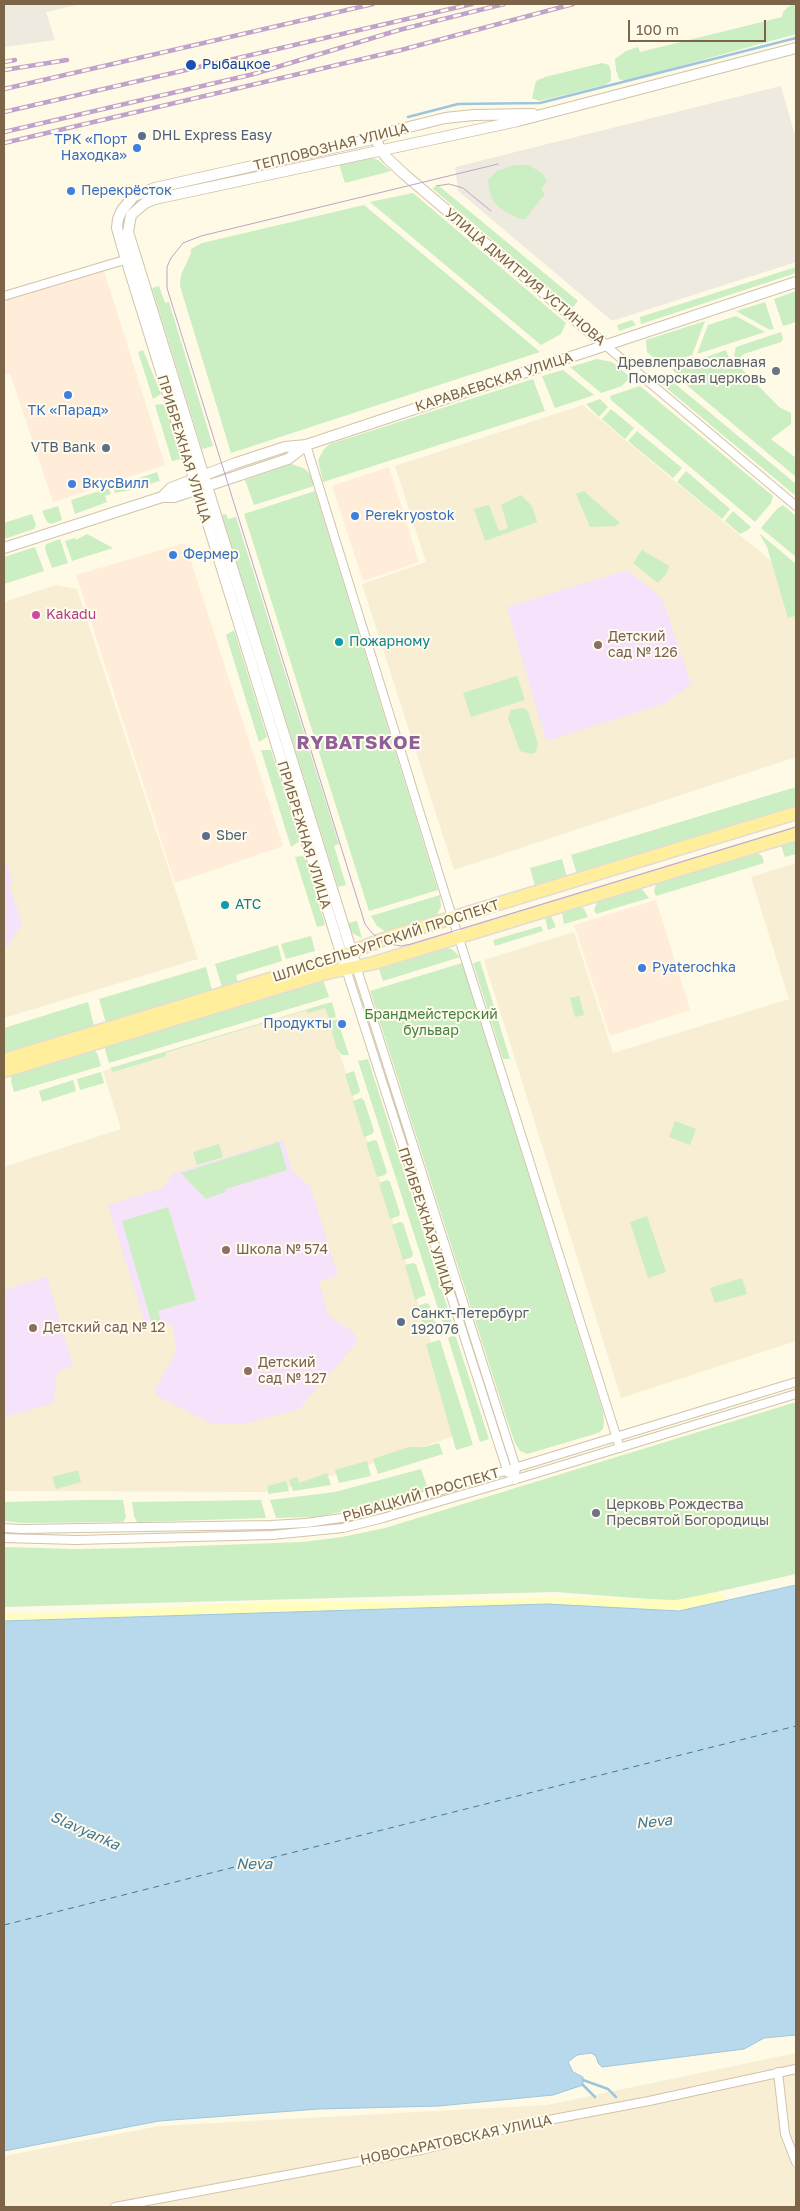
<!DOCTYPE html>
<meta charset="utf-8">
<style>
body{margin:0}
#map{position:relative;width:800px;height:2211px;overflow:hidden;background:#fefae6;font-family:"Golos Text",sans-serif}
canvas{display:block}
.frame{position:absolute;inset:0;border:5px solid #7b6447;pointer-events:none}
.scale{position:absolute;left:628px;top:20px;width:138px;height:22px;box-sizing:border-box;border:2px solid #7b6447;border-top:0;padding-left:6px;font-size:15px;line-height:18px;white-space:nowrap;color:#7b6447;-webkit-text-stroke:4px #fffcee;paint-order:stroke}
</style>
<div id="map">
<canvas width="800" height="2211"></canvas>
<div class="frame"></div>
<div class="scale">100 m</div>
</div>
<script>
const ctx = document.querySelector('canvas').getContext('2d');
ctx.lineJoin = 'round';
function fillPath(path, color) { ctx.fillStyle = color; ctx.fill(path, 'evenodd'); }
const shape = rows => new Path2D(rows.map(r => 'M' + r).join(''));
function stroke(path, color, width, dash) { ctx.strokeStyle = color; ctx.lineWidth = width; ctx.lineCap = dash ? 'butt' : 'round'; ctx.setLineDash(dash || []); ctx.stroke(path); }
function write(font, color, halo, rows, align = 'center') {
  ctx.font = font + ' "Golos Text",sans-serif'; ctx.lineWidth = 4; ctx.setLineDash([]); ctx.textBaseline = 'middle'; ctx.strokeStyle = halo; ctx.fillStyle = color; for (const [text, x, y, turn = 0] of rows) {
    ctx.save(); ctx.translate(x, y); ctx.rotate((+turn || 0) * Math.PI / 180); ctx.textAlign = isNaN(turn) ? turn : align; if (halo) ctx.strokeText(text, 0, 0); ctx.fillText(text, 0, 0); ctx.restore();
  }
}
const residential = shape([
 [583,405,782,570,796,616,796,757,454,870,362,584,426,562,395,466],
 [56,585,77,589,198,959,4,1018,4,602],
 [796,863,796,1341,621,1398,484,960,574,932,613,1053,789,999,751,877],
 [324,1004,460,1434,359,1468,273,1492,4,1491,4,1167,121,1129,103,1071],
 [796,2053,796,2207,4,2207,4,2156,159,2126,547,2105]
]);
const commercial = shape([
 [104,271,165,465,53,502,10,373,4,375,4,300],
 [389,467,419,562,363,581,332,486],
 [185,543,283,846,175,883,76,575],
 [656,900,690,1010,610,1036,574,925]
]);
const industrial = shape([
 [4,4,77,4,77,5,46,12,55,40,4,47],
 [781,86,796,139,796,262,615,320,611,320,458,191,455,167]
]);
const education = shape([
 [627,570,662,598,691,684,664,704,546,741,507,607],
 [4,855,13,882,9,884,22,924,7,947,4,948],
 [283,1140,293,1172,310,1186,338,1275,319,1282,329,1316,354,1332,357,1342,299,1409,247,1423,213,1424,159,1397,154,1391,176,1352,173,1326,172,1324,164,1327,145,1323,108,1205,163,1188,174,1173],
 [47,1277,73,1366,57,1372,54,1403,4,1417,4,1290]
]);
const green = shape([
 [796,4,796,34,626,81,619,79,616,70,615,59,626,51,638,47,640,52,782,17,783,12,789,6],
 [602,63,609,65,611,72,611,81,605,85,539,101,532,98,536,81,545,77],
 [369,157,378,160,391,171,345,183,339,164],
 [514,165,528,165,542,173,547,181,541,189,545,194,525,219,520,219,501,209,494,202,489,190,488,180,497,171],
 [439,186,578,301,572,308,432,188],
 [413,193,566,323,561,334,541,345,370,202],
 [364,205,540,352,231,453,180,286,181,275,191,253,191,249,202,243],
 [796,267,796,273,641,324,640,317],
 [159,286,165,303,169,302,213,446,202,449,152,288],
 [796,291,796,322,783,326,774,299],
 [765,302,774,329,770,330,736,311],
 [736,316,765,332,697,354,708,325],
 [632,320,636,325,619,331,617,325],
 [705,321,692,355,662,365,647,352,646,340],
 [781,332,783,339,781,342,744,354,739,359,734,356,736,347],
 [143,350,161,394,153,399,138,352],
 [726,350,732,366,740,367,779,407,791,413,791,424,771,439,796,458,796,477,683,382,672,369],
 [597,359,612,362,630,377,622,386,601,393,570,367],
 [563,370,594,395,555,408,542,376],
 [662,375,668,378,796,484,796,496,658,381],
 [533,379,545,411,323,482,318,460,324,449,330,444],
 [640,386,773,496,771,503,755,522,611,400,610,396],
 [600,399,608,407,599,417,586,404],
 [160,404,165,405,181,459,172,461,155,405],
 [611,409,634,428,625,439,602,419],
 [637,431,682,468,673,478,628,441],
 [292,464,305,469,310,474,314,486,254,505,245,480],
 [686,471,730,509,722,519,677,482],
 [157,472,160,481,136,488,133,480],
 [129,482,131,490,115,493,113,487],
 [109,488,111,494,105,496,107,502,75,514,71,500],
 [315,491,438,890,369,911,244,514],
 [584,491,620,523,616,526,590,527,576,494],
 [521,495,532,506,537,522,485,541,474,509,489,505,499,531,504,530,508,527,501,505],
 [783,505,796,516,796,557,761,528,777,509],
 [58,506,62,520,51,524,47,522,42,511],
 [733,511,751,527,748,530,740,534,725,521],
 [32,514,36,525,34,529,4,539,4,523],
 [226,514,228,519,236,517,339,844,334,846,346,885,338,887,222,515],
 [759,533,796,564,796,624,794,616,788,618,767,547],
 [87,534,113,548,72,561,65,541,75,538,76,540],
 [60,539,68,563,52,568,45,549,46,544],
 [35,547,44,571,4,584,4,557],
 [642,550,669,566,667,573,658,583,633,563],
 [234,630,267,737,259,742,226,635],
 [517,676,525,700,471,717,463,693],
 [523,708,528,711,538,744,536,752,532,754,520,751,508,718,511,710],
 [261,750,271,750,300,841,291,847],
 [796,787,796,807,577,874,571,855],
 [796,841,796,854,785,857,781,846],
 [758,853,762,856,764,863,656,896,654,891,656,884],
 [301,856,305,857,325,925,317,927,295,857],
 [562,859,567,877,535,886,530,868],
 [641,888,649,898,596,914,594,910,597,902],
 [440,895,441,907,436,916,386,932,377,926,371,916],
 [581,907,584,909,588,917,564,924,562,913],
 [551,916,556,927,548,930,545,918],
 [357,921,362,938,352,933,348,923],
 [541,926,543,931,495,946,493,940],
 [311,936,315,951,286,959,281,944],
 [278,945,282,961,236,975,238,982,222,987,215,964],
 [447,948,452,949,460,957,383,981,379,969],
 [480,961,510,1059,503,1059,473,963],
 [462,963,603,1412,604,1422,603,1429,598,1433,527,1454,520,1451,515,1443,506,1417,370,991],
 [206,967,212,990,106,1023,99,999],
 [323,980,329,997,109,1063,105,1050,106,1046],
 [579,996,584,1015,575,1017,570,998],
 [88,1002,94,1026,4,1054,4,1028],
 [332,1002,336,1017,329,1019,325,1008,308,1013,307,1010,165,1053,166,1056,113,1072,110,1068],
 [337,1019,349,1055,342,1055,337,1049,329,1022],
 [93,1050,97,1053,101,1066,14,1092,11,1081,12,1074],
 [368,1059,453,1325,445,1330,358,1061],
 [354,1071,360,1090,359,1093,352,1096,345,1074],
 [101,1072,104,1083,80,1090,77,1079],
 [73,1080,76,1091,42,1102,39,1091],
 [361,1098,364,1100,374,1131,372,1134,364,1137,353,1101],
 [675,1121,696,1129,690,1145,669,1137],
 [374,1140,377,1141,387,1172,385,1175,377,1177,366,1143],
 [279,1142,287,1170,226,1189,225,1192,206,1199,181,1173],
 [219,1144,223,1157,197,1165,193,1152],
 [387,1180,390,1182,400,1213,399,1216,390,1219,379,1183],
 [168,1207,196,1300,158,1311,161,1321,152,1324,122,1221],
 [647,1216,666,1272,648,1278,630,1222],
 [400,1222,403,1223,413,1254,412,1257,403,1260,392,1225],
 [413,1263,416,1264,426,1295,415,1300,405,1265],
 [742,1278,747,1294,715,1303,710,1288],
 [426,1303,429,1304,438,1332,429,1335,425,1332,418,1306],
 [452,1336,456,1337,489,1439,480,1442,448,1338],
 [440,1340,473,1445,456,1450,426,1344],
 [796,1402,796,1574,676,1601,555,1592,4,1607,4,1547,77,1549,139,1548,303,1542,342,1537,385,1528],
 [439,1443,443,1454,378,1474,373,1459,409,1447,424,1447],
 [367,1461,371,1476,339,1483,335,1470],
 [421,1469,428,1489,379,1503,318,1517,276,1518,270,1500,335,1492],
 [78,1470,81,1482,56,1489,52,1477],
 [327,1473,331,1485,293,1491,289,1480,297,1477,299,1483],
 [286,1481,289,1491,268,1494,268,1486],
 [84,1500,123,1500,126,1517,123,1522,23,1523,4,1521,4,1502],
 [261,1500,266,1518,137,1522,134,1516,132,1502]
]);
const sand = shape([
 [713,1593,724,1593,724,1601,679,1611,547,1604,4,1621,4,1613,37,1614,264,1602,346,1601,403,1602,571,1597,676,1600]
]);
const water = shape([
 [796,1585,796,2035,764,2038,744,2049,602,2067,598,2063,596,2056,591,2053,577,2055,568,2062,573,2072,583,2077,583,2085,553,2095,439,2106,319,2109,159,2121,4,2151,4,1621,547,1604,679,1611,796,1585]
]);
const stream = shape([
 [408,117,458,104,540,103,796,38],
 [583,2080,608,2089,616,2097],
 [583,2085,595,2097]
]);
const ferry = shape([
 [4,1925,796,1726]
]);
const minor = shape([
 [4,296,131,258],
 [605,345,796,506],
 [306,445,444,891,620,1448],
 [356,966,516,1468,514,1480],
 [346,969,508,1473],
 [4,1528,21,1529,271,1525,306,1523,341,1518,381,1509,452,1487,796,1382],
 [4,1538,76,1540,272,1535,343,1528,383,1518,537,1473,796,1394],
 [778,2072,785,2134,796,2162],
 [115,2207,421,2150,517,2126,649,2101,796,2069]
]);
const tertiary = shape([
 [378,144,380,149,387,158,404,174,605,345],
 [162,497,171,488,236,463,285,447,306,445,796,282],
 [4,548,162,497,174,497,288,459,305,446],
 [356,966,128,232,131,215,145,203,155,199,518,121,796,48],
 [346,969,122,246,117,228,118,219,122,210,134,196,155,188,377,138,393,131,445,118,474,115,533,114]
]);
const primary = shape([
 [4,1060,323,963,389,937,796,813],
 [4,1071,326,973,374,963,796,834]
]);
const tram = shape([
 [498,164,201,236,183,243,171,258,167,267,167,288,365,924,371,932,384,943,401,946,411,944,796,827],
 [436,186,449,184,463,188,491,211]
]);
const rail = shape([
 [4,62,15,60],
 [4,70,67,60],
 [4,89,373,4],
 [4,112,472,4],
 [4,132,254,74,399,30,504,4],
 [4,143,401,50,573,4]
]);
const markers = [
 [191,65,6,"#1a4fb4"],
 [142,136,5,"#5c6f8a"],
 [137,148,5,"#3f7fe0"],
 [71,191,5,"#3f7fe0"],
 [776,371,5,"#6b7280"],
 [68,395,5,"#3f7fe0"],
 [106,448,5,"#5c6f8a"],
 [72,484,5,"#3f7fe0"],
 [355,516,5,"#3f7fe0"],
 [173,555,5,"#3f7fe0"],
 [36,615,5,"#d1479c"],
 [339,642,5,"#0f9aa8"],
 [598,645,5,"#8d6e63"],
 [206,836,5,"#5c6f8a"],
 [225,905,5,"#0f9aa8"],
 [642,968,5,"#3f7fe0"],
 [342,1024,5,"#3f7fe0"],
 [226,1250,5,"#8d6e63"],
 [401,1322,5,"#5c6f8a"],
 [33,1328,5,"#8d6e63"],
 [248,1371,5,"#8d6e63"],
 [596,1513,5,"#6b7280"]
];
const transitNames = [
 ["Рыбацкое",202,65]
];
const serviceNames = [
 ["DHL Express Easy",152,136],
 ["VTB Bank",96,448,"right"],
 ["Sber",216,836],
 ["Санкт-Петербург",411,1314],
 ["192076",411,1330]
];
const shopNames = [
 ["ТРК «Порт",127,140,"right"],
 ["Находка»",127,156,"right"],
 ["Перекрёсток",81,191],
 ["ТК «Парад»",68,411,"center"],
 ["ВкусВилл",82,484],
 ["Perekryostok",365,516],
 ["Фермер",183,555],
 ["Pyaterochka",652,968],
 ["Продукты",332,1024,"right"]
];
const streetNames = [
 ["ТЕПЛОВОЗНАЯ УЛИЦА",331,147,-14],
 ["УЛИЦА ДМИТРИЯ УСТИНОВА",525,277,40],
 ["КАРАВАЕВСКАЯ УЛИЦА",494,382,-18],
 ["ПРИБРЕЖНАЯ УЛИЦА",184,449,73],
 ["ПРИБРЕЖНАЯ УЛИЦА",304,835,73],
 ["ШЛИССЕЛЬБУРГСКИЙ ПРОСПЕКТ",386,941,-18],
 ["ПРИБРЕЖНАЯ УЛИЦА",426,1221,72],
 ["РЫБАЦКИЙ ПРОСПЕКТ",421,1495,-16],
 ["НОВОСАРАТОВСКАЯ УЛИЦА",456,2140,-12]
];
const worshipNames = [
 ["Древлеправославная",766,363],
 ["Поморская церковь",766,379],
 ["Церковь Рождества",606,1505,"left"],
 ["Пресвятой Богородицы",606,1521,"left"]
];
const hotelNames = [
 ["Kakadu",46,615]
];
const educationNames = [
 ["Детский",608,637],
 ["сад № 126",608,653],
 ["Школа № 574",236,1250],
 ["Детский сад № 12",43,1328],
 ["Детский",258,1363],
 ["сад № 127",258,1379]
];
const cultureNames = [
 ["Пожарному",349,642],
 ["АТС",235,905]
];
const parkNames = [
 ["Брандмейстерский",431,1015],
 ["бульвар",431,1031]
];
const waterNames = [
 ["Neva",654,1822,-6],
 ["Slavyanka",85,1831,24],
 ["Neva",254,1864]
];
const districtNames = [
 ["RYBATSKOE",359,743]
];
fillPath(residential, '#f7eed3');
fillPath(commercial, '#ffecd9');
fillPath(industrial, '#eeeae0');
fillPath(education, '#f7e2fb');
fillPath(green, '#cbeec2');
fillPath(sand, '#fffebf');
fillPath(water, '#b7d9eb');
stroke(water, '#9dc6de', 1);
stroke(stream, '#9dc6de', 2.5);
stroke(ferry, '#417898', 1, [6, 5]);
stroke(minor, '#d2c3aa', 10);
stroke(tertiary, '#d2c3aa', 12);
stroke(primary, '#e2ddd7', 15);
stroke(minor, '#fff', 8);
stroke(tertiary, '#fff', 10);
stroke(primary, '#ffef9c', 12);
stroke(tram, '#c0a2ca', 1);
stroke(rail, '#c0a2ca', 4.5);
stroke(rail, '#fffcee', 2.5, [8]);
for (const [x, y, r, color] of markers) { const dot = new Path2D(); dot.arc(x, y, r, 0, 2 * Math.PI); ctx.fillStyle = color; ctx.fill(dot); stroke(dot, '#fffcee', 2); }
write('14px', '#164399', '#fffcee', transitNames, 'left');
write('14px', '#4e5e75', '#fffcee', serviceNames, 'left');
write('14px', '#366cbe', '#fffcee', shopNames, 'left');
write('14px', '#7b6447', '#fffcee', streetNames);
write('14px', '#5b616d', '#fffcee', worshipNames, 'right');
write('14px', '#b23c85', '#fffcee', hotelNames, 'left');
write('14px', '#785e54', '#fffcee', educationNames, 'left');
write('14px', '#0d838f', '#fffcee', cultureNames, 'left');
write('14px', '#43823e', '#fffcee', parkNames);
write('italic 15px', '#417898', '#fffcee', waterNames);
ctx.letterSpacing = '1px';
write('bold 19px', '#905e98', '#fffcee', districtNames);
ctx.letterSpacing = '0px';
</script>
